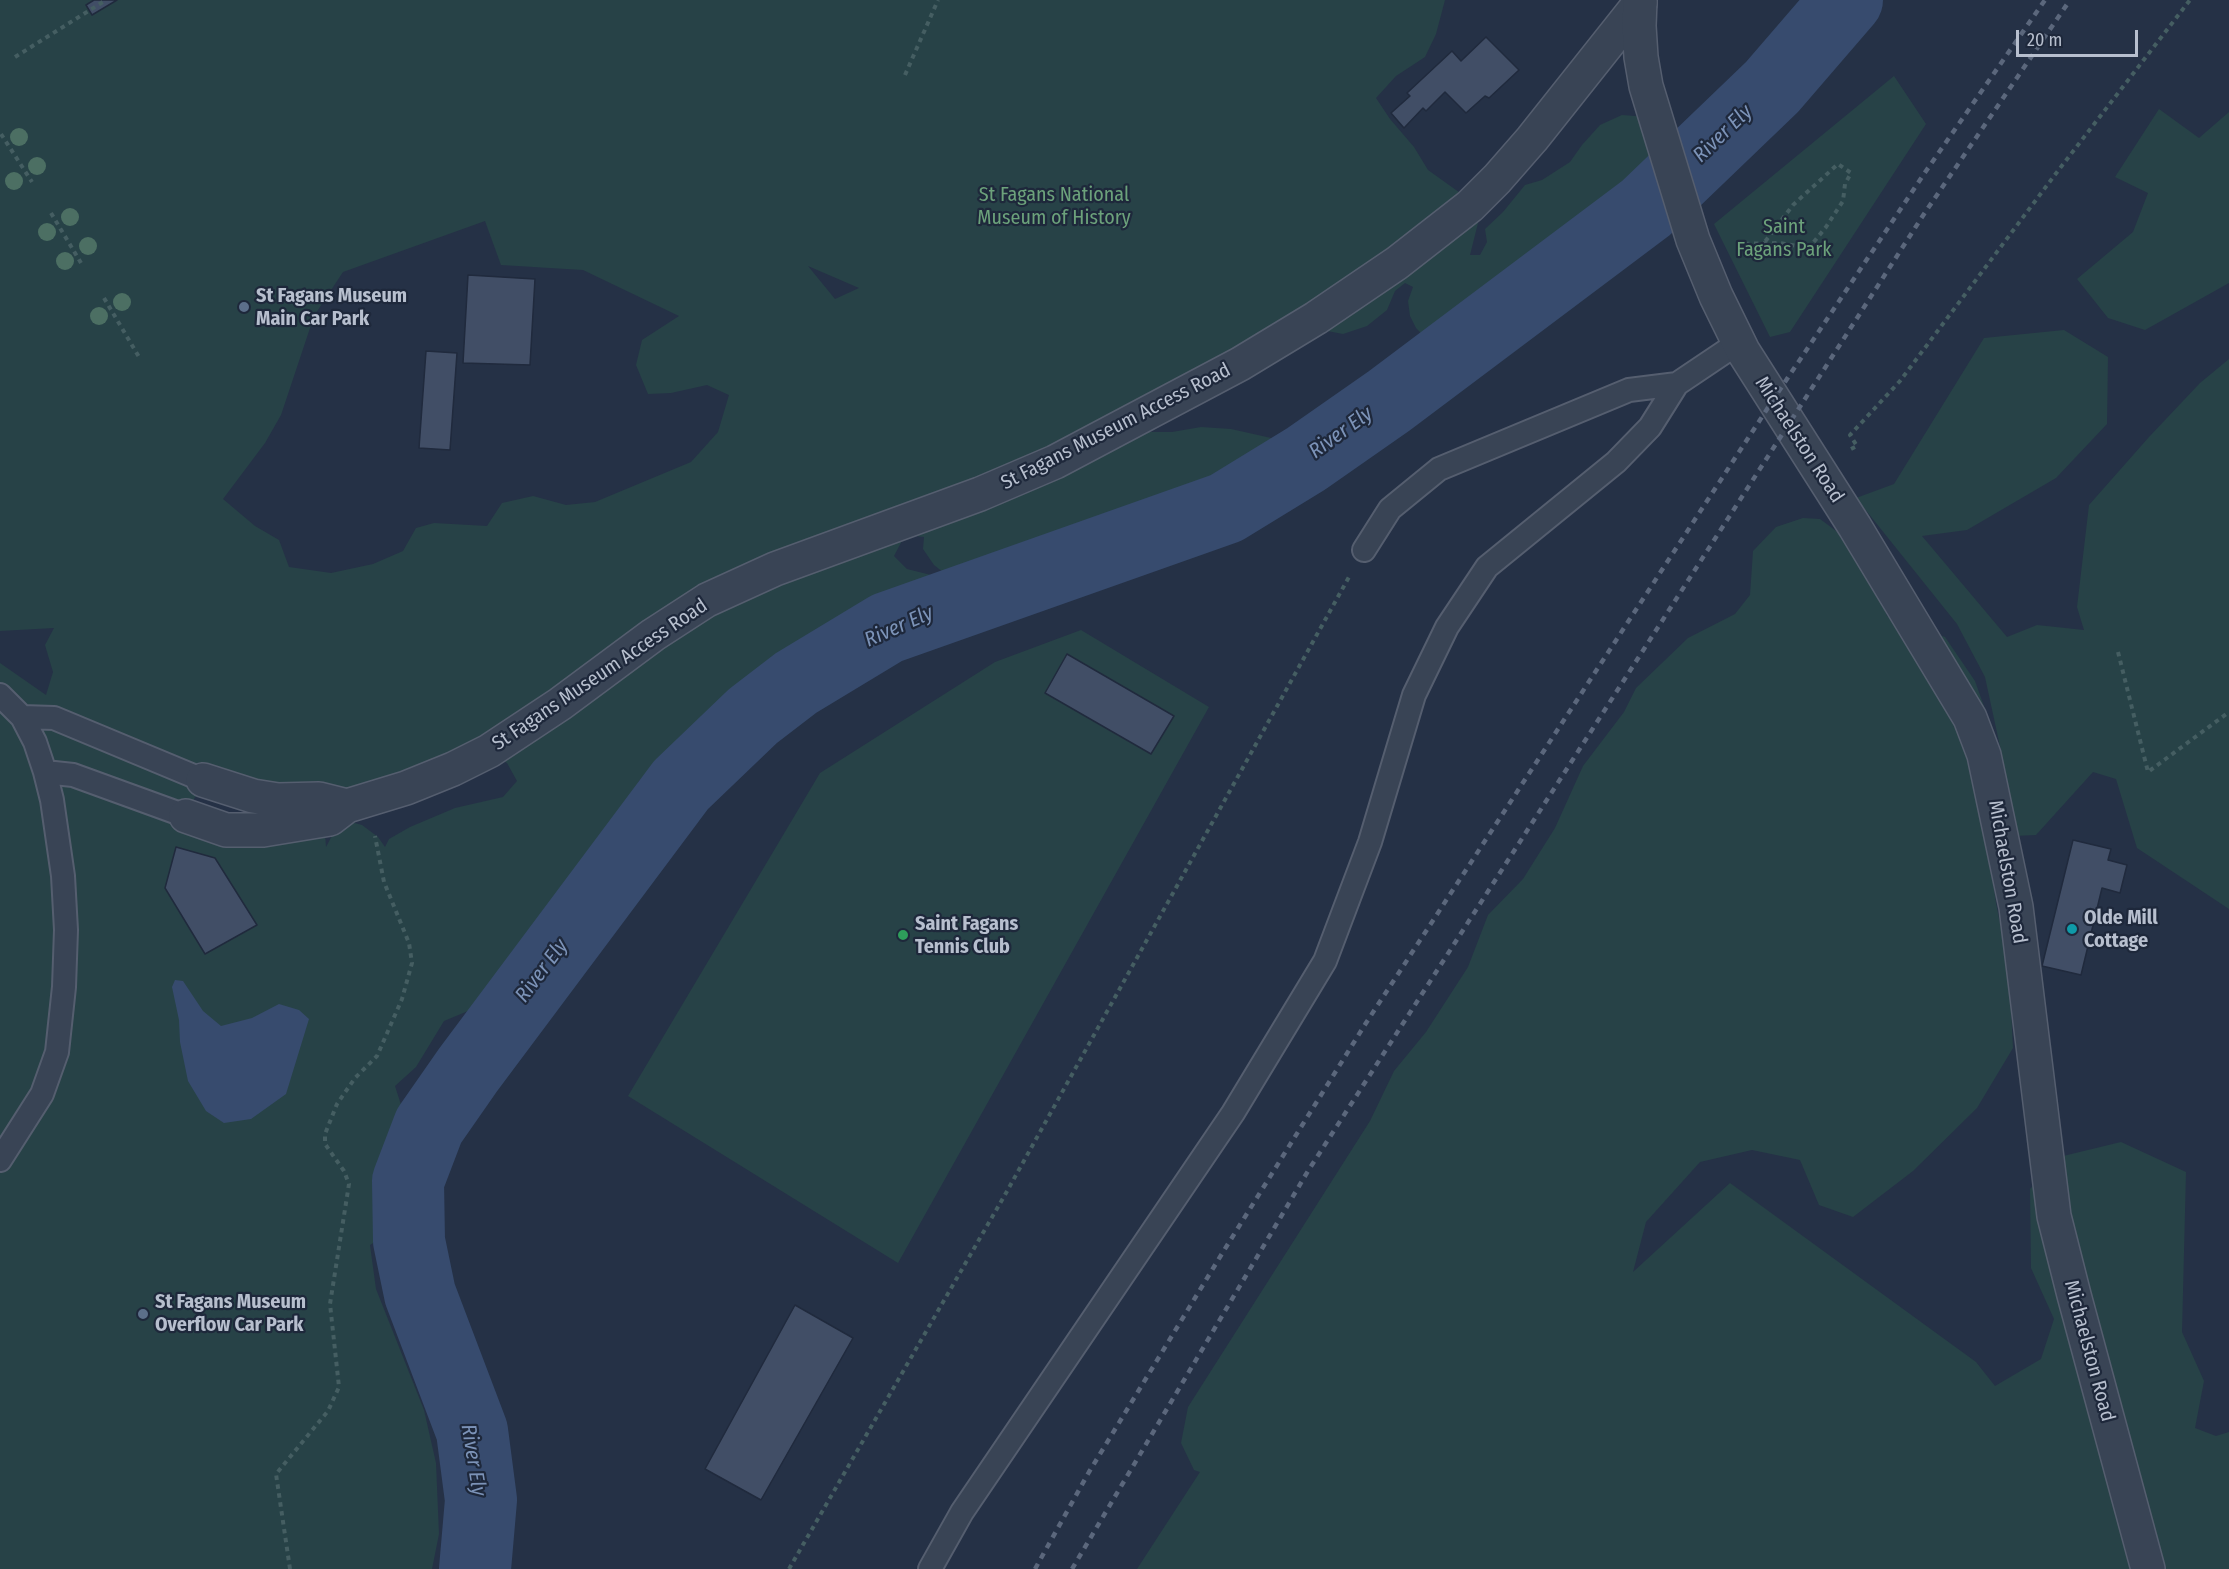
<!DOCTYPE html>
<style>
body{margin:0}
#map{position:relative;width:2229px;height:1569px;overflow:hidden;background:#253146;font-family:"Fira Sans Condensed",sans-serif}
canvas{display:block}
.scale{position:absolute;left:2016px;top:30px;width:122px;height:27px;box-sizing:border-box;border:3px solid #b7bfce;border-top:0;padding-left:8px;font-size:18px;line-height:21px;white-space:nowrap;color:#b7bfce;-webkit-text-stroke:4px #1e283b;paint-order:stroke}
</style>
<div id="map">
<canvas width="2229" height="1569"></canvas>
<div class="scale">20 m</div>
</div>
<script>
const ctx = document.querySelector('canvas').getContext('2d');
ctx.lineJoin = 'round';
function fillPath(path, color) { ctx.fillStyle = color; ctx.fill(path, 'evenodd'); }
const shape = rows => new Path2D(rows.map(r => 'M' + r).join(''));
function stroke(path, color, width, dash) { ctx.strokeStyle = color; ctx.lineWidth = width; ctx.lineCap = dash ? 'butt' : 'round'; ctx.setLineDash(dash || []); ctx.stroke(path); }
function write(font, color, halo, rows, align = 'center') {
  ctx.font = font + ' "Fira Sans Condensed",sans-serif'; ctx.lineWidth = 4.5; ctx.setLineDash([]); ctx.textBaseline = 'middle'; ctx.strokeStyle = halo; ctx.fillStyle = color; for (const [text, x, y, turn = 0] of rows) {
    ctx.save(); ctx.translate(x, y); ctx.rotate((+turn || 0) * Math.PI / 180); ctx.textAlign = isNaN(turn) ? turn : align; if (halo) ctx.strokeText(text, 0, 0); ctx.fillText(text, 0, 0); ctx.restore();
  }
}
const green = shape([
 [0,0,1445,0,1436,34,1425,57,1396,76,1376,98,1390,119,1414,147,1428,170,1463,195,1481,211,1470,255,1480,255,1487,242,1485,229,1503,212,1525,185,1542,180,1570,162,1582,145,1600,125,1622,115,1648,117,1653,166,1638,188,1623,196,1611,208,1585,246,1572,256,1550,267,1528,272,1503,282,1491,294,1486,312,1470,334,1452,345,1430,342,1416,328,1410,316,1408,301,1413,287,1405,283,1395,291,1387,310,1367,326,1343,334,1322,330,1148,425,1150,432,1172,432,1201,427,1231,429,1289,442,1290,465,1273,486,1229,521,1203,536,1156,554,1133,551,1108,536,1096,541,1092,572,1081,581,1056,588,1040,582,1012,561,997,555,986,559,967,578,953,580,934,565,923,549,924,537,905,535,894,556,907,569,931,575,935,598,905,629,889,617,866,607,857,624,845,666,821,682,780,681,757,672,747,684,723,703,699,727,668,752,639,781,630,806,648,812,655,839,651,856,609,870,591,856,568,900,553,924,558,934,546,956,522,961,507,981,498,1011,485,1009,468,1011,444,1021,416,1067,395,1086,404,1114,393,1131,394,1158,376,1181,384,1182,399,1196,392,1225,381,1238,370,1245,376,1289,424,1410,436,1463,439,1534,432,1569,0,1569,0,663,46,695,53,672,45,645,54,628,0,631],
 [485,221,501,265,583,270,679,316,642,340,636,365,648,394,671,393,707,385,729,395,718,432,691,462,595,502,566,505,533,496,502,503,487,526,434,523,416,528,403,551,373,564,331,573,289,567,279,540,255,526,223,499,265,443,281,415,314,316,343,272],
 [808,266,859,288,835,299],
 [480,747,507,763,517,781,503,797,455,808,410,827,389,839,385,847,378,837,362,825,347,821,335,830,326,847,325,833,182,825,195,797,237,785,267,788,297,783,334,785,341,795],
 [1894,76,1926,124,1790,332,1770,337,1714,224],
 [2159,109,2199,138,2229,112,2229,283,2145,330,2108,318,2077,279,2133,232,2148,193,2115,177],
 [2064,330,2108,357,2107,424,2056,478,1967,530,1922,536,2007,637,2037,625,2084,630,2077,607,2089,505,2149,437,2200,383,2229,359,2229,909,2137,848,2116,779,2093,772,2036,835,2013,836,2001,751,1985,677,1957,624,1856,498,1894,484,1984,338],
 [1803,518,1820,519,1843,536,1883,603,1887,616,1945,637,1975,681,1996,740,1988,846,1996,903,2009,968,2013,1048,1977,1108,1913,1171,1853,1217,1819,1205,1800,1160,1752,1150,1700,1162,1646,1222,1633,1272,1730,1183,1976,1362,1995,1386,2041,1359,2054,1319,2031,1268,2030,1189,2059,1157,2121,1142,2186,1172,2182,1332,2204,1381,2195,1428,2216,1436,2229,1432,2229,1569,1137,1569,1200,1472,1194,1470,1181,1443,1188,1407,1370,1121,1394,1071,1426,1032,1468,967,1488,915,1523,879,1555,828,1583,766,1624,712,1636,688,1688,638,1735,614,1750,595,1753,551,1776,527],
 [1081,630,1209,707,898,1263,628,1096,820,773,995,662]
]);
const water = shape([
 [175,980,183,981,203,1011,221,1026,252,1018,279,1004,299,1010,309,1019,286,1094,251,1119,224,1123,206,1111,188,1081,180,1042,179,1020,172,987]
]);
const river = shape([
 [475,1569,481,1500,472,1431,420,1294,409,1241,408,1181,429,1126,468,1070,681,785,753,716,796,683,887,628,1226,508,1306,459,1389,401,1646,208,1772,87,1847,0]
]);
const building = shape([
 [94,0,117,0,92,15,86,5,94,0],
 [1486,37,1519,70,1489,98,1485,96,1466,113,1445,92,1426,111,1423,108,1404,128,1391,113,1410,96,1407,93,1452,51,1461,61,1486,37],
 [468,275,535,279,530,365,463,363,468,275],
 [426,351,457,353,450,450,419,448,426,351],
 [1067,654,1174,716,1151,754,1045,693,1067,654],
 [2073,840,2111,849,2108,860,2127,865,2120,893,2102,888,2081,975,2042,966,2073,840],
 [176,847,215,858,257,925,205,954,165,888,176,847],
 [795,1305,853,1338,761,1500,705,1469,795,1305]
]);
const path = shape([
 [15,57,106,0],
 [905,75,938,0],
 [1,134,32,182],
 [51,213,81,263],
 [1736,244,1779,243,1809,248,1826,227,1843,201,1845,184,1851,173,1838,164,1793,205,1764,243],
 [104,298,139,357],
 [1851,449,1857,446,1850,435,1900,381,2054,176,2190,0],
 [2118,652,2148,772,2229,712],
 [290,1569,276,1474,328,1411,339,1387,330,1304,349,1184,344,1171,325,1144,325,1134,337,1104,355,1078,377,1056,402,999,412,963,409,943,384,882,375,836],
 [789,1569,1006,1193,1349,577]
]);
const service = shape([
 [1364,550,1390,509,1439,469,1629,390,1677,384,1738,343],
 [0,695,22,717,35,742,45,772,52,800,63,876,66,930,64,987,57,1052,42,1094,0,1160],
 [22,717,54,718,203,780],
 [45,772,73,775,186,816],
 [930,1569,962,1512,1233,1113,1325,961,1370,842,1414,695,1447,627,1487,567,1616,462,1650,427,1677,384]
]);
const minor = shape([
 [203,780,253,796,278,800,319,799,347,806],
 [186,816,226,830,263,830,330,819,347,806,406,788,453,769,489,751,560,704,653,635,707,600,775,569,980,494,1055,462,1240,364,1316,318,1397,263,1470,206,1497,179,1532,139,1640,3]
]);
const tertiary = shape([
 [1640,0,1639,26,1641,57,1646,86,1693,240,1716,296,1743,351,1855,527,1970,718,1984,755,2016,907,2054,1216,2074,1295,2148,1569]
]);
const rail = shape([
 [1035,1569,1089,1472,1223,1252,1366,1023,1773,400,1926,171,2045,0],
 [1072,1569,1308,1171,1924,214,2070,0]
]);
const trees = [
 [19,137],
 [37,166],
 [14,181],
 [70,217],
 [47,232],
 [88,246],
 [65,261],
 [122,302],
 [99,316]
];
const markers = [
 [244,307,6,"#5c6f8a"],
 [2072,929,6,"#0f9aa8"],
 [903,935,6,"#2e9e5b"],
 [143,1314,6,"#5c6f8a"]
];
const parkNames = [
 ["St Fagans National",1054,195],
 ["Museum of History",1054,218],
 ["Saint",1784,227],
 ["Fagans Park",1784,250]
];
const poiNames = [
 ["St Fagans Museum",256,296],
 ["Main Car Park",256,319],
 ["Olde Mill",2084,918],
 ["Cottage",2084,941],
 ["Saint Fagans",915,924],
 ["Tennis Club",915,947],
 ["St Fagans Museum",155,1302],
 ["Overflow Car Park",155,1325]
];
const streetNames = [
 ["St Fagans Museum Access Road",1116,427,-27],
 ["Michaelston Road",1799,440,57],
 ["St Fagans Museum Access Road",600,675,-34],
 ["Michaelston Road",2007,872,80],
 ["Michaelston Road",2089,1351,75]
];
const waterNames = [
 ["River Ely",1723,134,-44],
 ["River Ely",1341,433,-36],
 ["River Ely",899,627,-24],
 ["River Ely",542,971,-53],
 ["River Ely",473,1460,81]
];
fillPath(green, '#274247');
fillPath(water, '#374b6e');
stroke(river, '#374b6e', 72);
fillPath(building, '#414e66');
stroke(building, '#202a3d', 1.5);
stroke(service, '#555e6f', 26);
stroke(minor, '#555e6f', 36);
stroke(tertiary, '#555e6f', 36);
stroke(path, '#455e62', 4, [4.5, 4.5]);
stroke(service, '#394455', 22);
stroke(minor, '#394455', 33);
stroke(tertiary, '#394455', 33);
stroke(rail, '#5b677c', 4.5, [6, 6]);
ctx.fillStyle = '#4c6f63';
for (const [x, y] of trees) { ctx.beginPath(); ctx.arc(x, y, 9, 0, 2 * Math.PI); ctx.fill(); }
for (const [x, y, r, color] of markers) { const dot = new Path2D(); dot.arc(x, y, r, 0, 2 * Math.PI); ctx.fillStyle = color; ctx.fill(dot); stroke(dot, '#1e283b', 2); }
write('20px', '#6ca27b', '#1e283b', parkNames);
write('bold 20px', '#b7bfce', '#1e283b', poiNames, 'left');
write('20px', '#b7bfce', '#1e283b', streetNames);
write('italic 21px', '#7c93b8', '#1e283b', waterNames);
</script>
